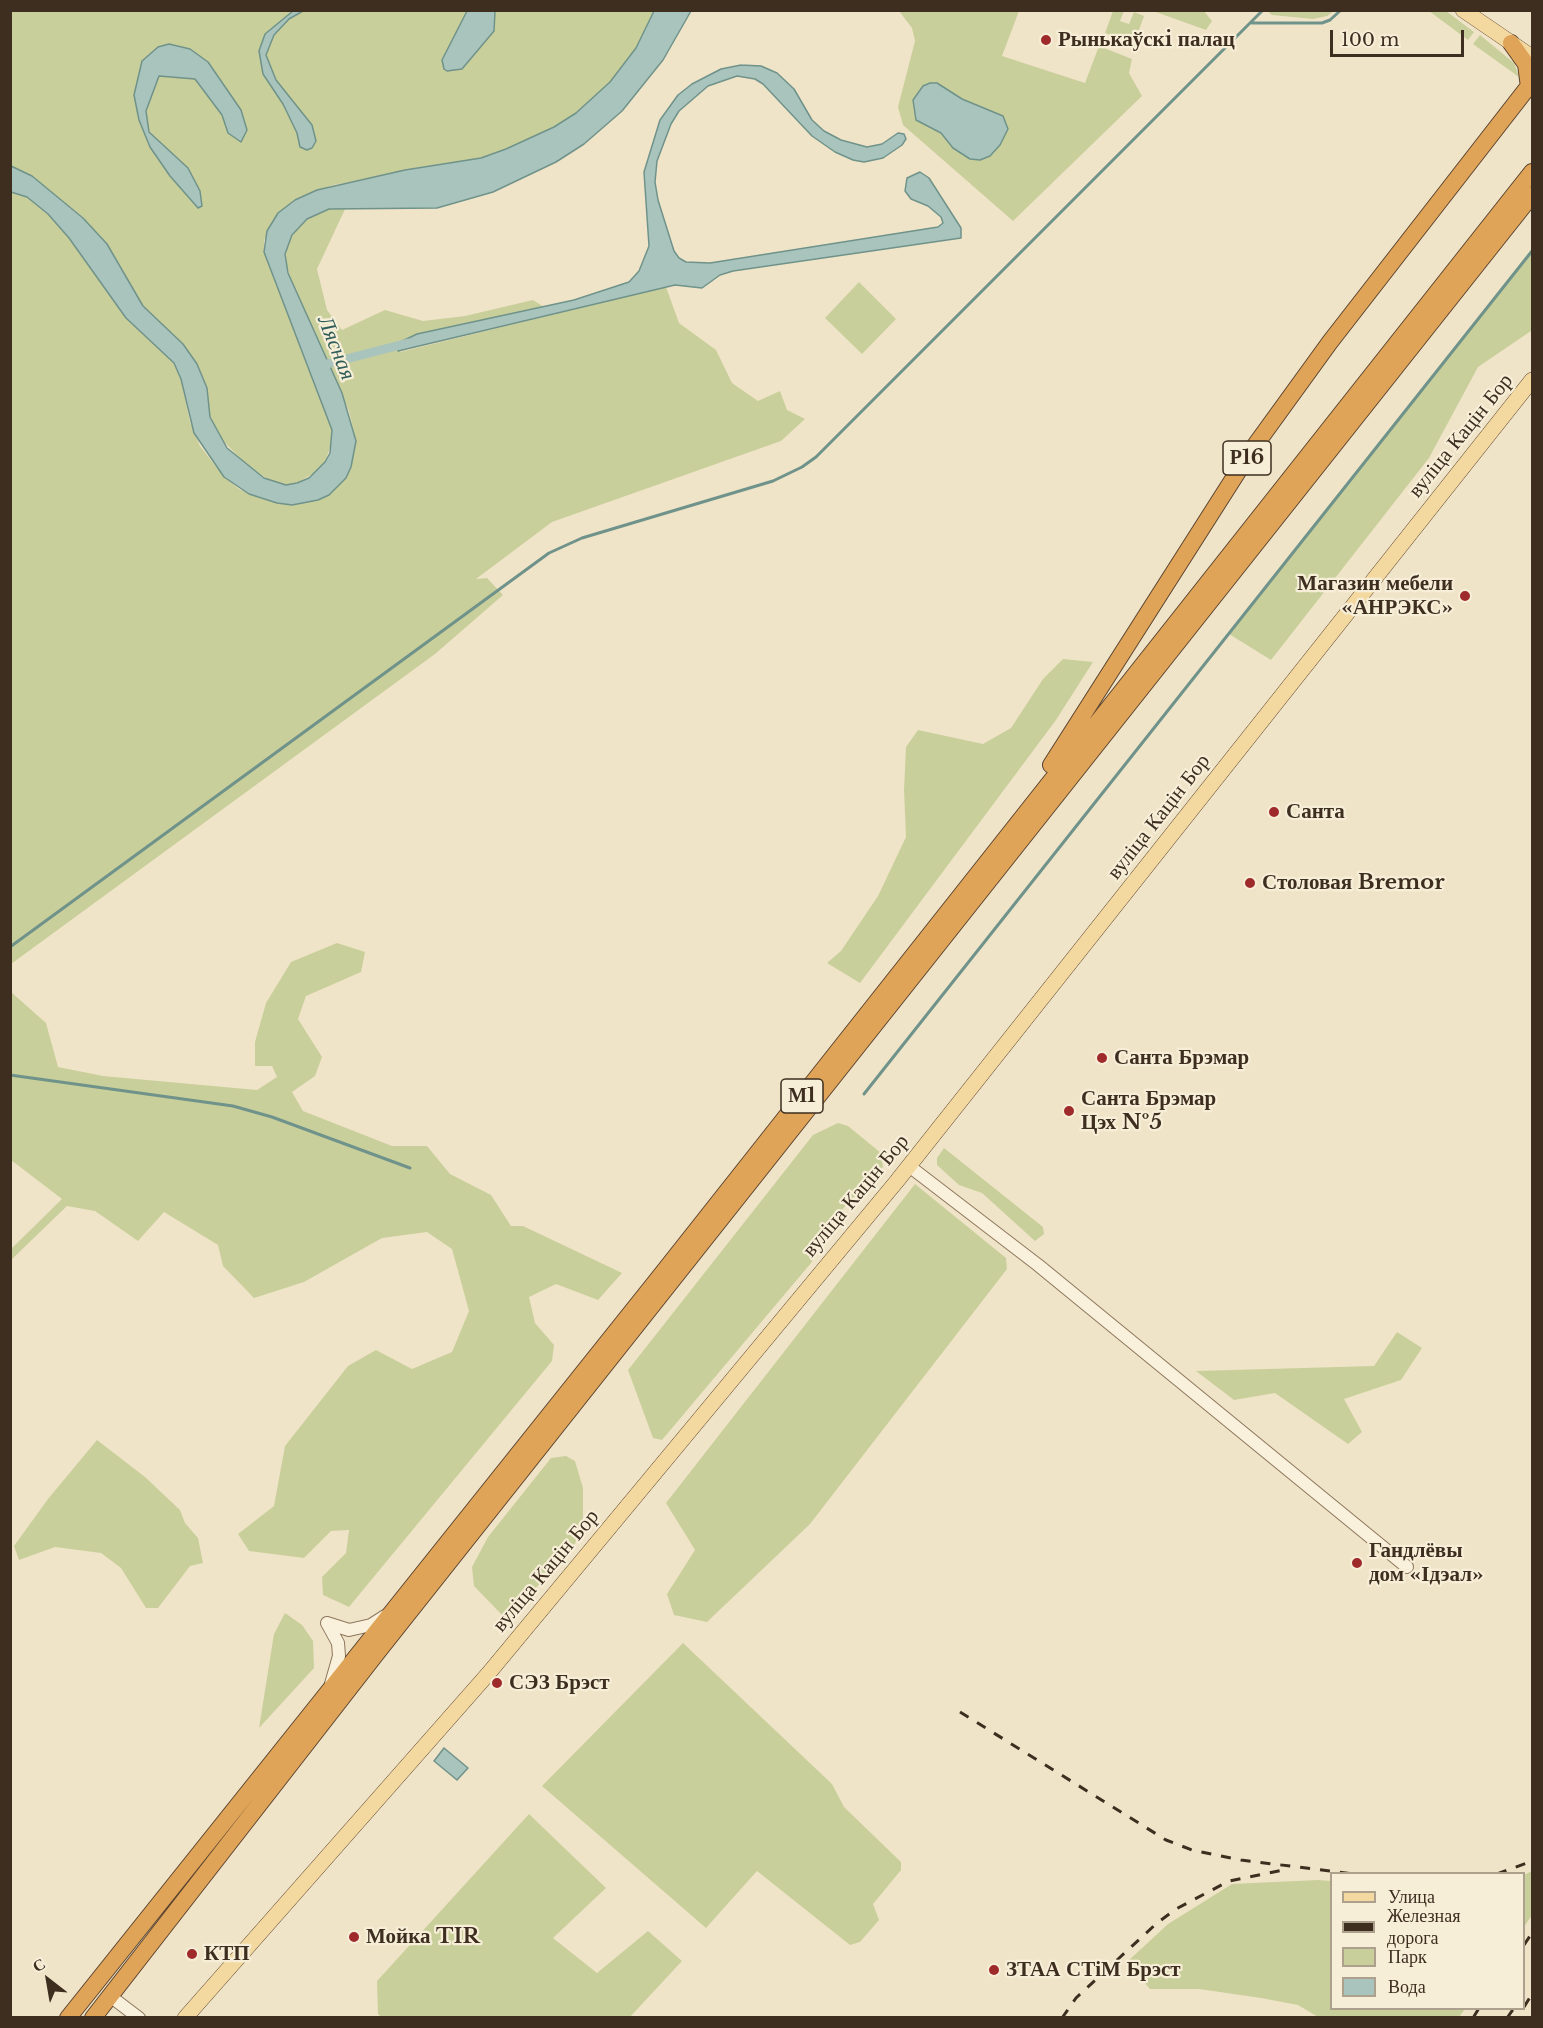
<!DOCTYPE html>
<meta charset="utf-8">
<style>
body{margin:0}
#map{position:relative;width:1543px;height:2028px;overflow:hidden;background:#f0e4c8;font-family:"Libre Baskerville",serif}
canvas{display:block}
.frame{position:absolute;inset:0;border:12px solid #3d2e20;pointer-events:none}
.legend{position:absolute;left:1330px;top:1872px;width:195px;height:138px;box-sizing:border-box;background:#f7eed8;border:2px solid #ada18e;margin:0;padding:8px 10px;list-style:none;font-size:18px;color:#3d2e20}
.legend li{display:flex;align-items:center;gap:12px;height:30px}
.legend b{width:30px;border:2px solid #ada18e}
.north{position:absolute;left:18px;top:1950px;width:60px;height:60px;-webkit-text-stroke:4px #f7eed8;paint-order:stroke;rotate:329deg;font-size:16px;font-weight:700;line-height:24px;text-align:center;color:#3d2e20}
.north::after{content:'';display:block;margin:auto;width:21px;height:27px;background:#3d2e20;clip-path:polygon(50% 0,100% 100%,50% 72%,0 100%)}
.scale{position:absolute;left:1330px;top:30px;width:134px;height:27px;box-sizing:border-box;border:3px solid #3d2e20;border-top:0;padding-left:8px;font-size:18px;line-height:21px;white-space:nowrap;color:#3d2e20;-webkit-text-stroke:4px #f7eed8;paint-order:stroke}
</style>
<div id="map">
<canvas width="1543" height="2028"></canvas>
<div class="frame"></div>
<ul class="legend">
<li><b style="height:8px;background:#f3d9a0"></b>Улица</li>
<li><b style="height:8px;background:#3d2e20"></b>Железная дорога</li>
<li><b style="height:16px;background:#c9cf9b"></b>Парк</li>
<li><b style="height:16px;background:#a9c4bc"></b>Вода</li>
</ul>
<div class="north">С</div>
<div class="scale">100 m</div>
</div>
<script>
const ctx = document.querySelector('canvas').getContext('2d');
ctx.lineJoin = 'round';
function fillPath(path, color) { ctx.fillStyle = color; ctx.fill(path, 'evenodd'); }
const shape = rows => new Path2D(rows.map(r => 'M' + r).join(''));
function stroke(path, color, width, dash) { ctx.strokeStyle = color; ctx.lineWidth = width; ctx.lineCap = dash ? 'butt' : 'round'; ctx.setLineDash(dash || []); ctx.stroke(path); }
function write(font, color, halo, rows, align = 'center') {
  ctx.font = font + ' "Libre Baskerville",serif'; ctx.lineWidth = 4.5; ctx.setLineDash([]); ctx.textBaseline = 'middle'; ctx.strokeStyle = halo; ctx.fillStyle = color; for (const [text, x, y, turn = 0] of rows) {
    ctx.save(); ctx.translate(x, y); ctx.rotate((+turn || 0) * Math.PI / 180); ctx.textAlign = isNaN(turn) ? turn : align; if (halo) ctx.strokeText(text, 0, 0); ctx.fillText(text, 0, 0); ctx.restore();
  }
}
const green = shape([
 [10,11,654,11,636,48,610,82,576,113,554,127,506,149,481,158,333,185,295,200,264,240,264,252,324,404,332,430,332,442,325,462,319,470,297,483,286,485,275,483,251,469,220,438,210,417,207,388,197,364,183,344,143,306,116,258,83,217,32,176,11,166],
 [899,11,1019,11,1002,56,1085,83,1099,46,1132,59,1129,73,1142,96,1013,221,903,125,898,107,915,41,912,28],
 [1113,11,1124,11,1120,21,1129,24,1134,12,1144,16,1134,44,1105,33],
 [1153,11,1204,11,1212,21,1206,30],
 [1267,11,1267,10,1334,11,1327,16,1313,19,1272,15],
 [1429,11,1446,11,1474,32,1468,40],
 [1480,35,1514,63,1519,77,1473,44],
 [11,192,27,197,48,214,69,238,126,318,174,363,181,379,190,422,200,446,224,477,239,489,262,499,292,505,318,500,356,441,349,411,291,280,285,260,287,247,296,229,307,219,329,209,346,207,317,269,327,310,342,330,385,310,423,321,465,316,533,300,544,307,417,334,400,352,666,287,679,323,716,350,732,383,758,401,780,391,787,410,805,419,781,441,552,522,476,579,487,578,503,595,435,654,11,964],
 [1532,249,1531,331,1478,367,1429,458,1271,660,1229,634],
 [859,282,896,319,862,354,825,318],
 [1063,659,1093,662,1056,720,860,983,827,963,841,951,878,896,906,837,904,790,906,747,918,730,983,744,1011,728,1043,679],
 [337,943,365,952,361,972,306,996,298,1019,322,1057,315,1076,292,1092,303,1111,392,1146,427,1146,450,1174,491,1195,511,1226,523,1226,622,1273,598,1300,556,1284,529,1297,535,1323,554,1345,552,1361,349,1607,323,1595,322,1577,346,1553,349,1530,331,1531,304,1558,249,1551,238,1534,274,1506,285,1446,348,1366,376,1350,412,1369,452,1352,469,1311,452,1249,427,1232,382,1238,304,1282,254,1298,223,1266,218,1245,164,1212,138,1241,95,1211,67,1206,10,1261,11,1249,62,1199,11,1160,11,992,46,1023,58,1067,103,1076,257,1090,277,1077,272,1066,255,1066,255,1042,266,1003,291,962],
 [838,1123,848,1126,881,1153,883,1167,835,1217,811,1263,662,1440,653,1438,628,1370,813,1135],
 [944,1148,1043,1227,1044,1234,1035,1241,982,1193,959,1185,937,1165,937,1158],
 [915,1184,1006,1258,1007,1269,810,1524,707,1622,674,1615,667,1594,695,1550,666,1503],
 [1397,1332,1422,1348,1401,1380,1344,1399,1362,1432,1348,1444,1275,1393,1234,1400,1196,1371,1374,1366],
 [97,1440,145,1477,180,1510,185,1523,198,1538,203,1563,190,1566,158,1608,146,1608,121,1568,101,1553,55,1547,19,1560,14,1546,48,1499],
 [566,1456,575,1461,583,1488,583,1519,575,1544,518,1608,502,1615,474,1586,472,1567,488,1537,551,1458],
 [285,1613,302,1625,313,1641,314,1668,259,1728,274,1634],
 [683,1643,832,1784,844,1807,901,1862,901,1870,873,1904,879,1920,860,1942,850,1945,757,1871,706,1928,542,1786],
 [529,1814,606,1888,553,1938,597,1973,648,1931,682,1961,630,2017,381,2017,378,2014,377,1981],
 [1532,1871,1532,1915,1524,1927,1524,1875],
 [1318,1880,1331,1881,1332,2008,1465,2009,1459,2017,1318,2017,1298,2005,1261,1998,1199,1989,1150,1989,1127,1962,1168,1924,1232,1884]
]);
const water = shape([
 [293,11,303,11,289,19,274,35,266,55,276,80,312,125,316,141,312,148,307,150,300,147,297,133,283,104,263,74,259,51,265,34,293,11],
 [467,11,495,11,494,31,462,69,447,71,444,69,442,60,467,11],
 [654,11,691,11,663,60,622,111,584,144,556,162,493,192,437,208,329,209,307,219,292,235,285,254,288,273,342,393,356,441,351,467,346,478,329,495,318,500,292,505,277,503,249,494,224,477,194,433,181,379,174,363,126,318,69,238,48,214,27,197,11,192,11,166,32,176,83,218,107,244,143,306,183,344,197,364,207,388,210,417,227,448,264,478,286,485,297,483,309,478,325,462,330,453,332,430,264,252,267,231,278,213,295,200,317,190,405,170,481,158,506,149,554,127,576,113,610,82,636,48,654,11],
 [169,44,190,49,208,62,241,110,247,130,241,142,228,133,222,115,195,79,159,76,146,111,149,132,188,168,200,191,202,206,198,208,170,176,150,147,139,120,134,95,142,61,158,47,169,44],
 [741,65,761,66,777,73,794,89,812,120,824,131,841,140,867,147,882,144,898,133,904,134,906,139,902,145,883,158,864,162,853,160,835,152,812,136,763,84,755,79,737,76,708,86,679,111,671,124,657,161,655,182,658,200,674,251,679,258,686,262,710,263,938,227,943,223,941,217,928,206,911,199,905,191,907,178,920,172,929,178,961,228,961,238,733,271,720,275,702,288,675,285,398,351,398,343,417,334,574,300,629,282,639,271,649,246,644,172,660,120,678,95,692,84,721,69,741,65],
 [930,83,937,83,962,99,1003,116,1008,129,1000,145,990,156,980,160,970,159,953,148,941,133,916,120,913,100,923,86,930,83],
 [444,1748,468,1768,457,1780,434,1761,444,1748]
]);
const stream = shape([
 [1252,23,1322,23,1330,20,1341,10],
 [10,947,549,553,582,538,773,481,802,467,816,457,1263,10],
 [10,1075,233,1106,272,1117,410,1168],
 [864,1094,1532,251]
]);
const canal = shape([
 [319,366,408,343]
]);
const minor = shape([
 [909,1166,1038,1265,1407,1567],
 [327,1623,338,1643,339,1656,331,1684],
 [327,1623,349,1630,371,1625,385,1616],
 [110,1996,139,2018]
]);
const major = shape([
 [1463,10,1532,57],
 [185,2018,488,1674,897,1181,1532,380]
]);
const highway = shape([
 [1511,43,1526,64,1529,87],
 [1051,765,1251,451,1330,342,1532,82],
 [68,2018,661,1275,1532,172],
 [93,2018,376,1654,1532,195]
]);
const rail = shape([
 [960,1712,1166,1840,1192,1850,1241,1860,1354,1874],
 [1497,1874,1532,1861],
 [1524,1945,1532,1933],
 [1524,2007,1532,1994],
 [1062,2018,1076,1998,1157,1923,1176,1909,1229,1881,1283,1870],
 [1473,2018,1479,2008],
 [1507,2018,1514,2008]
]);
const markers = [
 [1046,40,6,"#9e2a2b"],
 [1465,596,6,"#9e2a2b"],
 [1274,812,6,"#9e2a2b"],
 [1250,883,6,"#9e2a2b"],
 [1102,1058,6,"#9e2a2b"],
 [1069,1111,6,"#9e2a2b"],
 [1357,1563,6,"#9e2a2b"],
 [497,1683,6,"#9e2a2b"],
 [354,1937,6,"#9e2a2b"],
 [192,1954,6,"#9e2a2b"],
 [994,1970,6,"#9e2a2b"]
];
const shields = [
 [1247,458,48],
 [802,1096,42]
];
const shieldNames = [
 ["Р16",1247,458],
 ["М1",802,1096]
];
const poiNames = [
 ["Рынькаўскi палац",1058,40],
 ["Магазин мебели",1453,584,"right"],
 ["«АНРЭКС»",1453,608,"right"],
 ["Санта",1286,812],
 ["Столовая Bremor",1262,883],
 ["Санта Брэмар",1114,1058],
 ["Санта Брэмар",1081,1099],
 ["Цэх №5",1081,1123],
 ["Гандлёвы",1369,1551],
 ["дом «Ідэал»",1369,1575],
 ["СЭЗ Брэст",509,1683],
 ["Мойка TIR",366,1937],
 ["КТП",204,1954],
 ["ЗТАА СТіМ Брэст",1006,1970]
];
const streetNames = [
 ["вуліца Кацін Бор",1461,436,-51],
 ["вуліца Кацін Бор",1159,817,-52],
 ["вуліца Кацін Бор",856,1196,-50],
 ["вуліца Кацін Бор",546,1571,-50]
];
const waterNames = [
 ["Лясная",336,348,68]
];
fillPath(green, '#c9cf9b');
fillPath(water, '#a9c4bc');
stroke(water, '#6f938a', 1.5);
stroke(stream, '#6f938a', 3);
stroke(canal, '#a9c4bc', 9);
stroke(minor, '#8d765c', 14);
stroke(major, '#5b4430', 16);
stroke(highway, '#5b4430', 18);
stroke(minor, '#faf1dc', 12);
stroke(major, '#f3d9a0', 15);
stroke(highway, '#e0a458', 16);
stroke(rail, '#3d2e20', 3, [10, 10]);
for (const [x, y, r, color] of markers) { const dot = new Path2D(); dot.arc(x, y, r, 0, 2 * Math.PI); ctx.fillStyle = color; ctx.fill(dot); stroke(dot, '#f7eed8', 2); }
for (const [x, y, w] of shields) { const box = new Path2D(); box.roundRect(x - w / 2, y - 17, w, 34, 4.5); ctx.fillStyle = '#f7eed8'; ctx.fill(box); stroke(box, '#3d2e20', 1.5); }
write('bold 20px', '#3d2e20', null, shieldNames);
write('bold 21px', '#3d2e20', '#f7eed8', poiNames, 'left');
write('21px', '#3d2e20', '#f7eed8', streetNames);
write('italic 22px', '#2f5d5a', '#f7eed8', waterNames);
</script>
